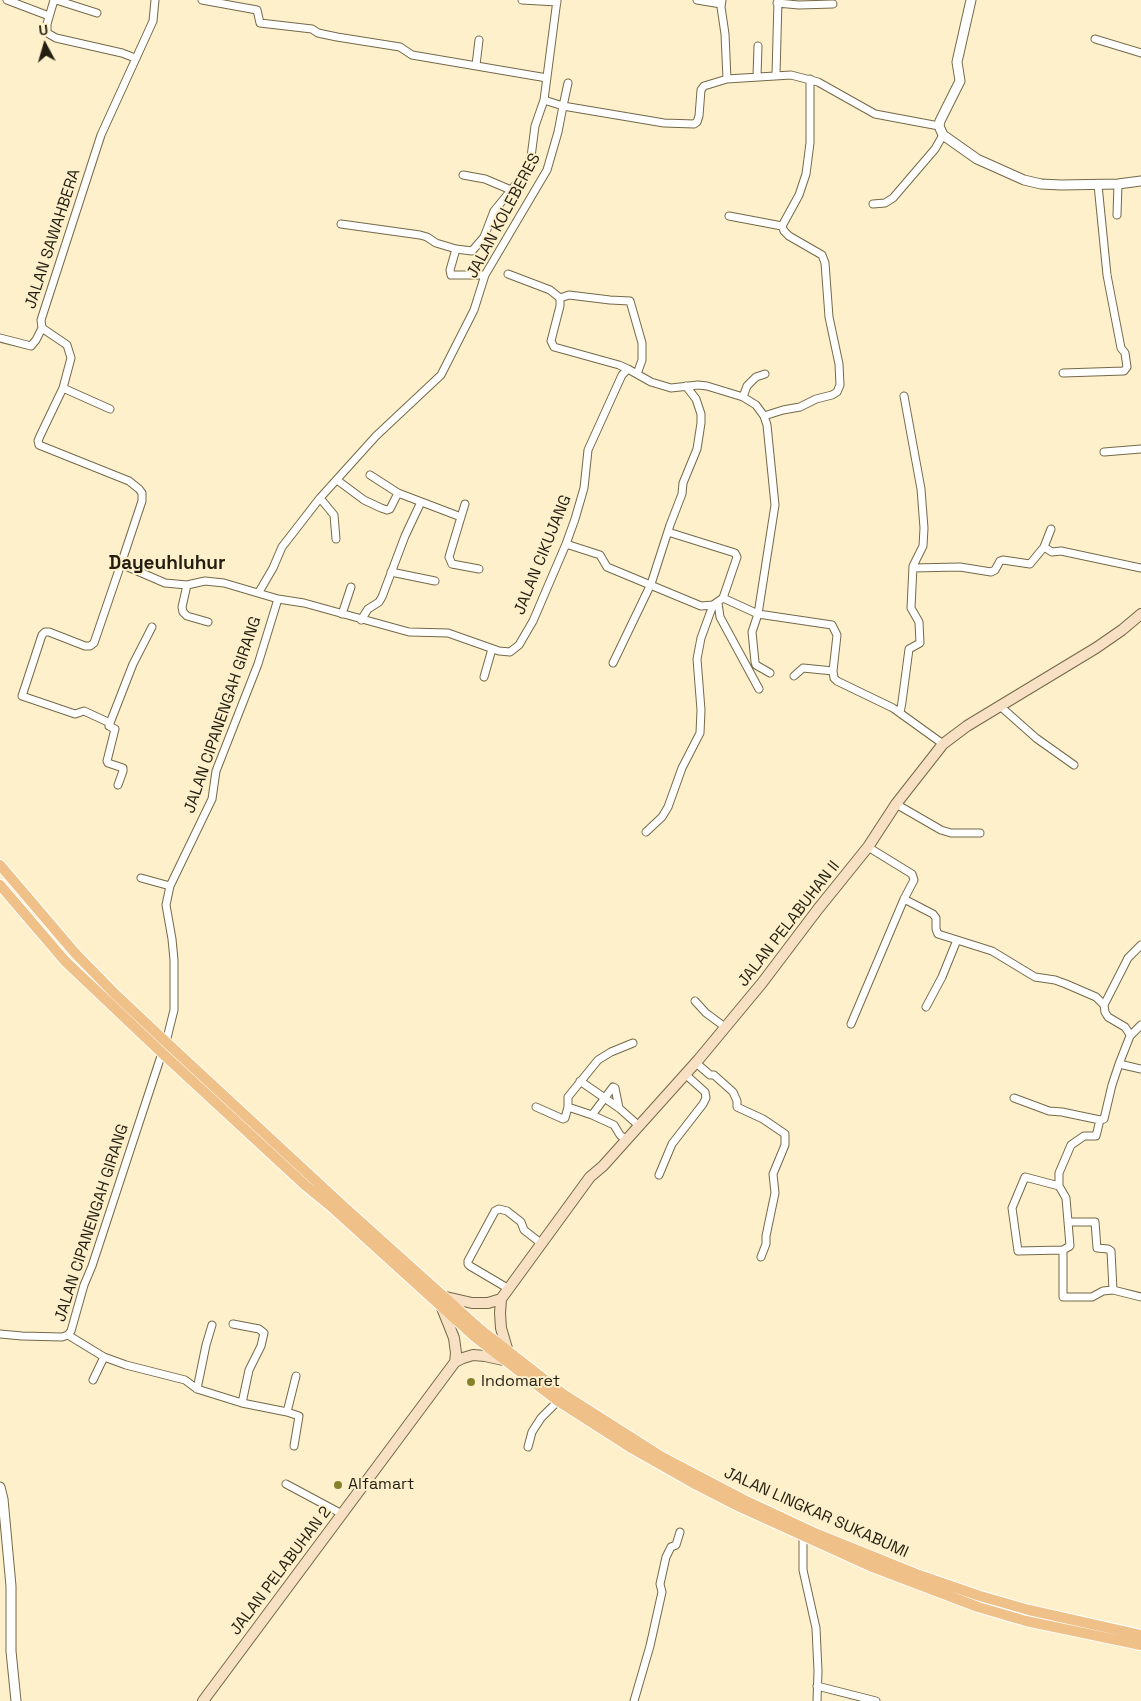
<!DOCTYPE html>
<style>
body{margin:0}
#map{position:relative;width:1141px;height:1701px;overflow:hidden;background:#fdf0cb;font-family:"Space Grotesk",sans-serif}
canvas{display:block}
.north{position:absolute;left:20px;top:20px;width:50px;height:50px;-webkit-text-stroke:4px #fdf0cb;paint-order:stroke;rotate:354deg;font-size:14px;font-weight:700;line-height:20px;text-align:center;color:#231e10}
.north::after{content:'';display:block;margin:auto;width:18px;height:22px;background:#231e10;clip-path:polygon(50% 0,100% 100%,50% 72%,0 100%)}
</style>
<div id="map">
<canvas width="1141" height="1701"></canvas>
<div class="north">U</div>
</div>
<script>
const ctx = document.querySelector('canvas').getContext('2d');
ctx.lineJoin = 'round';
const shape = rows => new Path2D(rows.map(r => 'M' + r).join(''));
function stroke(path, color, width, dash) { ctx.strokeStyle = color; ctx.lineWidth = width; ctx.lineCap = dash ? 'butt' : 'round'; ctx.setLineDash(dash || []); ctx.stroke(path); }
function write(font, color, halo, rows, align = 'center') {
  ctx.font = font + ' "Space Grotesk",sans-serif'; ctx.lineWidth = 4; ctx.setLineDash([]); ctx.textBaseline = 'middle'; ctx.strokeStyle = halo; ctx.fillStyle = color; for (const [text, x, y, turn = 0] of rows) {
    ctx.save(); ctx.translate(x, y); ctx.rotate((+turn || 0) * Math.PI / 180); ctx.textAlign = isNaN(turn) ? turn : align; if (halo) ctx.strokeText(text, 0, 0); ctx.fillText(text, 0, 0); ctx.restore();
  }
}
const minor = shape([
 [7,0,49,16],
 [54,0,47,24,47,32,49,34,56,38,122,53,135,58],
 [56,0,97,13],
 [155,0,153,21,101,135,41,320,42,328,67,345,71,358,63,388,40,436,38,441,39,445,129,481,139,489,142,493,142,501,121,564,165,583,187,585,205,581,224,583,278,599,304,603,409,632,448,633,499,651,510,652,519,645,533,621,566,544,575,519,584,488,588,450,622,375,628,369,651,382,671,388,698,385,707,386,743,397,756,405,764,416,767,425,775,505,758,614,832,625,837,635,833,671,834,678,837,681,893,708,943,744],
 [202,0,257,10,260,23,312,29,318,33,337,37,400,47,412,55,547,78],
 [522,0,557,2],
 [557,0,544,100,563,106,568,83],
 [697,0,721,4],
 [722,0,721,7,725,34,727,79],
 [777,3,799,5,833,4],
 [1095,39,1141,53],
 [476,65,479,40],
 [776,75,778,0],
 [757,76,758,46],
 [463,175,485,179,511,190],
 [873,204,885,203,893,198,935,149,943,135],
 [1117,215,1118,184],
 [729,216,782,226,784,231,789,236,822,255,825,263,829,317,839,364,840,385,837,392,832,395,816,399,800,407,783,410,764,416],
 [341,224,420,235,427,237,436,243,456,249,472,251,484,237,494,211,526,172,531,157,535,126,544,100],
 [782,226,799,195,806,174,810,143,810,79],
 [456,249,450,270,451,275,485,275],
 [508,274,550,290,560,298,560,306,551,341,554,347,619,365,628,369],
 [560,298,569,295,610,300,630,301,642,343,642,360,637,374],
 [0,338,31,346,36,340,42,328],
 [1063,373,1124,371,1127,367,1125,353,1121,348,1107,275,1098,185],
 [63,388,110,409],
 [743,397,747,386,756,377,765,374],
 [1104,452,1141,449],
 [370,475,398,493],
 [337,480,364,500,381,508,387,510,390,509,398,493,461,517,465,504],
 [320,498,334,515,336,539],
 [461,517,449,557,452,564,479,569],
 [668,532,735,553,737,557,723,598],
 [566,544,600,555,607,567,701,606,713,605,723,598,758,614,752,632,755,662,756,665,770,673],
 [1044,547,1052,552,1061,551,1141,568],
 [913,568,960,567,991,572,995,570,1000,561,1003,560,1030,564,1044,547,1051,529],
 [391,572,435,581],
 [187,585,182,607,183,612,187,616,208,622],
 [259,592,273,568,282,547,320,498,376,436,441,375,474,310,485,275,547,170,558,132,563,106,664,123,694,124,697,122,699,116,701,90,704,86,727,79,791,75,818,82,875,114,939,126],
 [718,603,720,617,759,689],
 [342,614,351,587],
 [361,620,368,609,379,602,382,597,405,536,421,502],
 [613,663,651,584,670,525,682,494,683,483,697,449,701,423,701,414,696,399,686,386],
 [794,676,803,668,833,671],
 [484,677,492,649],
 [1000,706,1036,738,1074,765],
 [900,713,902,702,909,649,920,643,919,622,911,608,913,566,923,546,924,528,921,489,904,396],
 [110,723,84,711,75,714,22,696,42,635,45,632,49,632,85,646,90,646,94,643,121,564],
 [118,785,123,771,123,768,108,763,107,761,115,729,109,726,110,723,133,664,152,627],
 [896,804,941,830,951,833,980,833],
 [646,832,662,817,668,807,682,768,700,733,701,710,697,659,701,638,713,605],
 [868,847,912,874,914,880,904,899,933,914,936,918,936,929,938,934,992,951,1035,977,1055,980,1066,984,1096,997,1104,1005,1105,1012,1108,1017,1125,1027,1129,1033,1130,1036,1119,1064,1141,1069],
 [141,878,170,886],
 [695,1001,706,1013,725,1027],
 [1104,1005,1128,958,1141,945],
 [926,1007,942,977,957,940],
 [851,1024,904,899],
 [1130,1036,1141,1025],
 [166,1042,174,1010,174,960,172,939,166,905,170,886,212,799,216,771,258,664,278,599],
 [695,1062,710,1075,714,1075,733,1092,737,1101,737,1107,763,1119,785,1134,785,1145,773,1174,775,1193,766,1236,766,1244,761,1257],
 [580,1081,619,1108,638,1125],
 [1014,1098,1049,1111,1062,1112,1100,1120],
 [536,1107,563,1119,565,1118,568,1107,568,1097,598,1060,611,1052,633,1043],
 [568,1107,592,1115,614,1125,620,1135,626,1140],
 [592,1115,613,1087,615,1088,619,1108],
 [659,1175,672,1144,703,1104,706,1098,705,1092,685,1074],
 [1059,1186,1025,1177,1012,1208,1018,1251,1063,1250,1070,1246,1066,1198,1059,1186,1059,1173,1071,1145,1084,1136,1096,1136,1100,1120,1104,1119,1112,1085,1119,1064],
 [1068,1222,1095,1222,1097,1248,1108,1249,1111,1251,1113,1290],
 [1063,1250,1063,1297,1092,1297,1103,1291,1113,1290,1141,1297],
 [509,1289,470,1266,468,1264,468,1261,495,1211,499,1209,507,1211,521,1222,524,1230,542,1244],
 [233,1324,259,1329,264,1333,261,1346,249,1370,242,1403],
 [0,1334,22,1336,62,1337,68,1335,71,1331,84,1285,92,1266,162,1053],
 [68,1335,104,1357,126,1365,185,1380,197,1389,242,1403,287,1412,299,1416,294,1446],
 [93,1380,104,1357],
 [197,1389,206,1345,212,1325],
 [287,1412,296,1376],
 [528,1447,532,1432,541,1418,558,1401],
 [286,1484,342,1514],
 [803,1537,803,1570,816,1628,818,1671,817,1701],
 [817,1686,876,1701],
 [634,1701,650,1646,662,1592,660,1584,666,1557,671,1547,676,1545,680,1532]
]);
const tertiary = shape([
 [971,0,957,62,960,81,940,121,939,126,943,135,977,159,1024,180,1041,184,1061,185,1118,184,1141,181],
 [0,1487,3,1499,11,1586,11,1651,16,1701]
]);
const secondary = shape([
 [446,1297,472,1303,488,1303,501,1299],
 [501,1299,590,1177,603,1166,699,1059,762,983,818,909,868,847,896,804,943,744,967,726,1000,706,1096,648,1122,630,1141,614],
 [501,1299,500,1313,501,1328,508,1352],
 [442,1308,454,1338,456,1353,455,1362],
 [203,1701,455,1362,463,1358,473,1355,485,1356,503,1360]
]);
const primary = shape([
 [0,865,75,953,115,994,166,1042,343,1206,481,1330,563,1394,662,1457,744,1500,817,1534,916,1574,980,1596,1029,1610,1141,1635],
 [0,885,65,961,162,1053,306,1186,334,1209,475,1337,558,1401,633,1449,693,1483,740,1507,870,1566,978,1607,1026,1621,1141,1645]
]);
const markers = [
 [471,1382,5,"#86822b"],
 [338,1485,5,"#86822b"]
];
const streetNames = [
 ["JALAN KOLEBERES",504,216,-62],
 ["JALAN SAWAHBERA",53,239,-72],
 ["JALAN CIKUJANG",543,555,-68],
 ["JALAN CIPANENGAH GIRANG",223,715,-71],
 ["JALAN PELABUHAN II",789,924,-52],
 ["JALAN CIPANENGAH GIRANG",92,1223,-72],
 ["JALAN LINGKAR SUKABUMI",816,1513,24],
 ["JALAN PELABUHAN 2",281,1571,-53]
];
const poiNames = [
 ["Indomaret",481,1382],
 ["Alfamart",348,1485]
];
const quarterNames = [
 ["Dayeuhluhur",167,564]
];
stroke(minor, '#746948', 9);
stroke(tertiary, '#746948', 11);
stroke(secondary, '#746948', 12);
stroke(primary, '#fff', 12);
stroke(minor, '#fff', 7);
stroke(tertiary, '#fff', 9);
stroke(secondary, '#f7e0c4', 10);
stroke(primary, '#efc088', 10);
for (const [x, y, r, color] of markers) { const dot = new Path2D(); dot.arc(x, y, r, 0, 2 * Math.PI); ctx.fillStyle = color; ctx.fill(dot); stroke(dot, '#fdf0cb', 2); }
write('16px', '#231e10', '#fdf0cb', streetNames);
write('16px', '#231e10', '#fdf0cb', poiNames, 'left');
write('bold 19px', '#231e10', '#fdf0cb', quarterNames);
</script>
